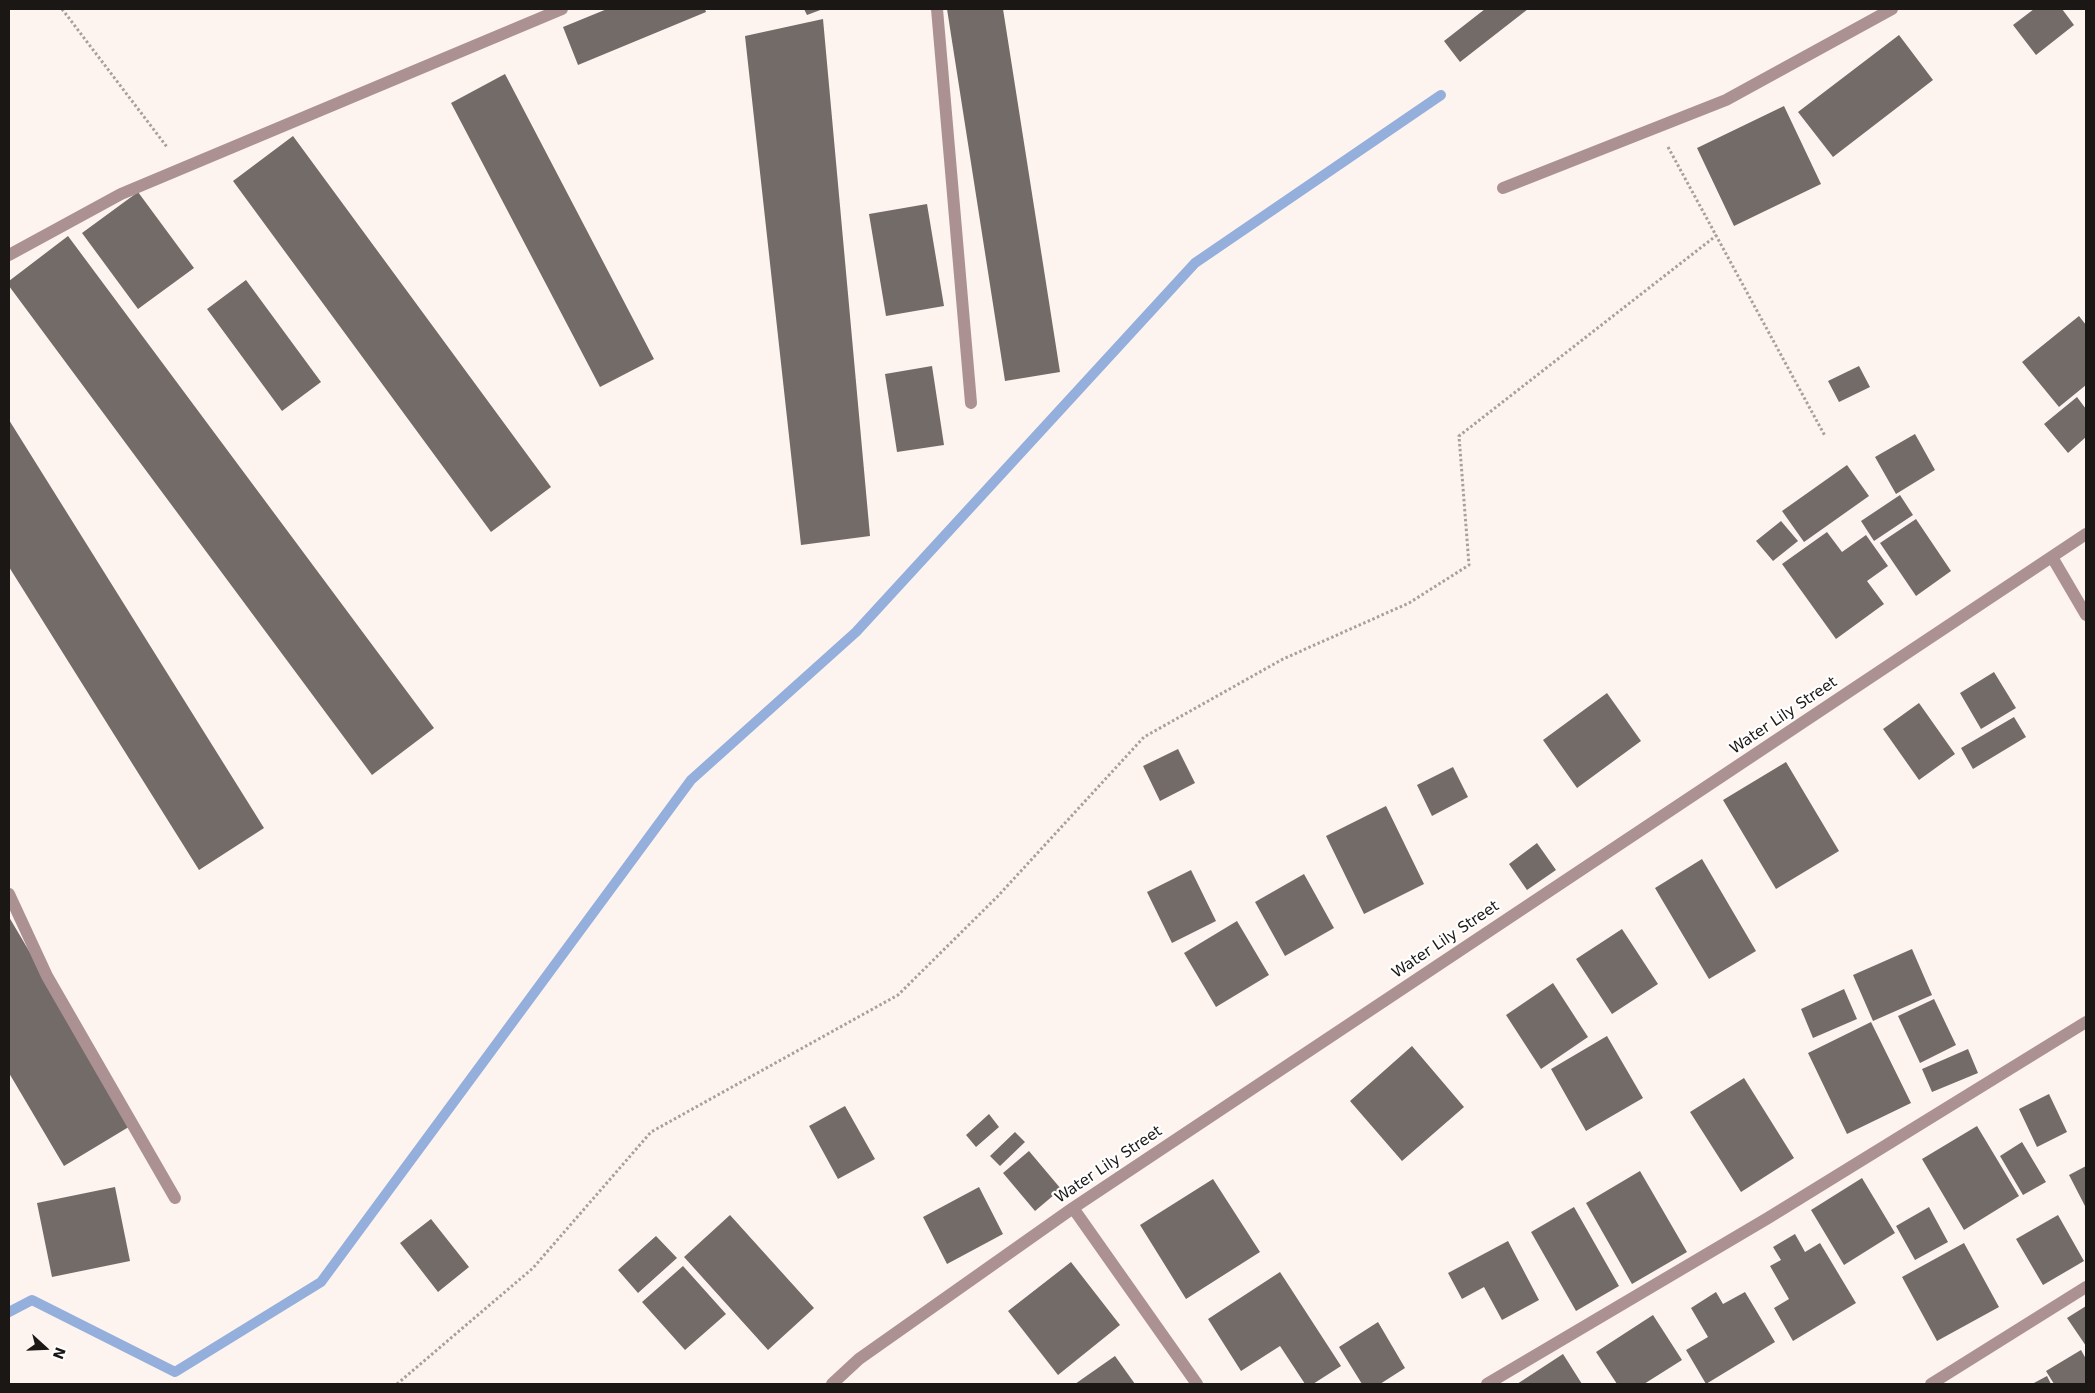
<!DOCTYPE html>
<style>
body{margin:0}
#map{position:relative;width:2095px;height:1393px;overflow:hidden;background:#fdf4ef;font-family:"DejaVu Sans",sans-serif}
canvas{display:block}
.frame{position:absolute;inset:0;border:10px solid #1a1715;pointer-events:none}
.north{position:absolute;left:20px;top:1323px;width:50px;height:50px;-webkit-text-stroke:4px #fff;paint-order:stroke;rotate:110deg;font-size:14px;font-weight:700;line-height:20px;text-align:center;color:#1a1715}
.north::after{content:'';display:block;margin:auto;width:18px;height:22px;background:#1a1715;clip-path:polygon(50% 0,100% 100%,50% 72%,0 100%)}
</style>
<div id="map">
<canvas width="2095" height="1393"></canvas>
<div class="frame"></div>
<div class="north">N</div>
</div>
<script>
const ctx = document.querySelector('canvas').getContext('2d');
ctx.lineJoin = 'round';
const shape = rows => new Path2D(rows.map(r => 'M' + r).join(''));
function stroke(path, color, width, dash) { ctx.strokeStyle = color; ctx.lineWidth = width; ctx.lineCap = dash ? 'butt' : 'round'; ctx.setLineDash(dash || []); ctx.stroke(path); }
function fillPath(path, color) { ctx.fillStyle = color; ctx.fill(path, 'evenodd'); }
function write(font, color, halo, rows, align = 'center') {
  ctx.font = font + ' "DejaVu Sans",sans-serif'; ctx.lineWidth = 4.5; ctx.setLineDash([]); ctx.textBaseline = 'middle'; ctx.strokeStyle = halo; ctx.fillStyle = color; for (const [text, x, y, turn = 0] of rows) {
    ctx.save(); ctx.translate(x, y); ctx.rotate((+turn || 0) * Math.PI / 180); ctx.textAlign = isNaN(turn) ? turn : align; if (halo) ctx.strokeText(text, 0, 0); ctx.fillText(text, 0, 0); ctx.restore();
  }
}
const stream = shape([
 [9,1312,32,1300,175,1372,321,1282,691,780,856,632,1195,263,1441,95]
]);
const building = shape([
 [607,9,705,9,706,12,578,65,563,27],
 [804,9,823,9,807,15],
 [947,9,1003,9,1060,372,1005,381],
 [1485,9,1528,9,1460,62,1444,41],
 [2034,9,2062,9,2074,25,2036,55,2013,25],
 [823,19,870,536,801,545,745,36],
 [1899,35,1933,80,1833,157,1798,112],
 [505,74,654,359,600,387,451,103],
 [1784,106,1821,184,1734,226,1697,148],
 [293,136,551,487,491,532,233,181],
 [138,192,194,268,138,309,82,233],
 [927,204,944,306,886,316,869,214],
 [68,236,434,728,372,775,9,286,9,281],
 [246,280,321,382,282,411,207,309],
 [2079,316,2086,325,2086,385,2059,407,2022,362],
 [932,366,944,445,897,452,885,374],
 [1859,366,1870,387,1839,402,1828,381],
 [2077,397,2086,409,2086,437,2068,453,2044,424],
 [9,420,264,828,199,870,9,567],
 [1915,434,1935,470,1896,494,1875,457],
 [1847,465,1869,496,1804,542,1782,511],
 [1900,495,1913,515,1874,541,1861,521],
 [1916,519,1951,571,1916,596,1880,543],
 [1781,521,1798,541,1773,561,1756,541],
 [1827,532,1842,552,1866,535,1888,566,1867,581,1884,604,1836,639,1782,564],
 [1994,672,2016,708,1981,729,1960,693],
 [1607,693,1641,741,1577,788,1543,740],
 [1919,703,1955,754,1919,780,1883,729],
 [2014,717,2026,737,1973,769,1961,748],
 [1178,749,1195,783,1160,801,1143,766],
 [1786,762,1839,851,1776,889,1723,800],
 [1453,767,1468,797,1432,816,1417,785],
 [1386,806,1424,884,1364,914,1326,836],
 [1537,843,1556,870,1527,890,1509,864],
 [1702,859,1756,951,1709,979,1655,888],
 [1191,870,1216,921,1172,943,1147,892],
 [1304,874,1334,928,1285,956,1255,902],
 [9,917,132,1125,64,1166,9,1073],
 [1237,921,1269,975,1216,1007,1184,953],
 [1622,929,1658,984,1612,1014,1576,959],
 [1912,949,1932,995,1873,1021,1853,975],
 [1553,983,1588,1037,1541,1069,1506,1015],
 [1844,989,1857,1019,1813,1038,1801,1009],
 [1934,999,1956,1045,1920,1063,1898,1016],
 [1871,1022,1911,1103,1847,1134,1808,1053],
 [1607,1036,1643,1098,1586,1131,1551,1069],
 [1412,1046,1464,1107,1402,1161,1350,1101],
 [1968,1049,1978,1073,1932,1092,1922,1069],
 [1744,1078,1794,1158,1741,1192,1690,1112],
 [2049,1094,2067,1132,2037,1147,2019,1109],
 [845,1106,875,1159,838,1179,809,1126],
 [989,1114,999,1127,976,1147,966,1135],
 [1977,1126,2019,1196,1964,1230,1922,1159],
 [1015,1132,1025,1142,1000,1166,990,1156],
 [2022,1142,2046,1182,2023,1195,2000,1156],
 [1029,1151,1061,1189,1035,1211,1003,1173],
 [2086,1166,2086,1208,2069,1175],
 [1640,1171,1687,1252,1632,1284,1586,1203],
 [1862,1178,1895,1233,1844,1265,1811,1210],
 [1213,1179,1260,1252,1186,1299,1140,1225],
 [115,1187,130,1261,52,1277,37,1203],
 [979,1187,1003,1234,947,1264,923,1217],
 [1574,1207,1619,1286,1576,1311,1531,1232],
 [1929,1207,1948,1242,1915,1260,1896,1226],
 [730,1215,814,1308,768,1350,684,1257],
 [2058,1215,2084,1261,2043,1285,2016,1239],
 [431,1219,469,1267,438,1292,400,1243],
 [1795,1234,1805,1252,1820,1243,1856,1303,1793,1341,1774,1308,1789,1299,1770,1266,1781,1260,1773,1247],
 [656,1236,677,1258,638,1293,618,1270],
 [1508,1241,1539,1300,1502,1320,1484,1287,1462,1299,1448,1273],
 [1964,1243,1999,1307,1937,1341,1902,1277],
 [1071,1262,1120,1325,1058,1375,1008,1311],
 [683,1266,726,1314,685,1350,642,1302],
 [1280,1272,1341,1366,1313,1384,1305,1384,1280,1346,1241,1371,1208,1319],
 [1716,1292,1723,1304,1745,1292,1775,1342,1706,1384,1686,1350,1708,1337,1691,1308],
 [2086,1306,2086,1346,2067,1318],
 [1653,1315,1682,1360,1644,1384,1617,1384,1596,1352],
 [1378,1322,1405,1368,1380,1384,1362,1384,1339,1347],
 [2081,1350,2086,1359,2086,1384,2054,1384,2046,1371],
 [1563,1354,1582,1384,1517,1384],
 [1115,1356,1135,1384,1075,1384],
 [2047,1376,2051,1384,2032,1384]
]);
const path = shape([
 [62,9,167,147],
 [1668,147,1825,436],
 [397,1384,533,1268,651,1132,898,995,998,896,1144,737,1283,659,1409,603,1469,565,1459,436,1717,235]
]);
const lane = shape([
 [937,9,971,403],
 [1503,188,1726,100,1892,9],
 [9,255,121,194,562,9],
 [9,894,47,976,175,1198]
]);
const street = shape([
 [2052,557,2086,615],
 [1073,1208,1197,1384],
 [832,1384,859,1359,1073,1208,2086,534],
 [1487,1384,1768,1218,2086,1022],
 [1931,1384,2086,1287]
]);
const streetNames = [
 ["Water Lily Street",1784,716,-34],
 ["Water Lily Street",1446,940,-34],
 ["Water Lily Street",1109,1165,-34]
];
stroke(stream, '#94afdc', 10);
fillPath(building, '#736b68');
stroke(path, '#a7a09c', 3, [2.5, 2.5]);
stroke(lane, '#ac9193', 12);
stroke(street, '#ac9193', 12);
write('15px', '#1a1715', '#fff', streetNames);
</script>
